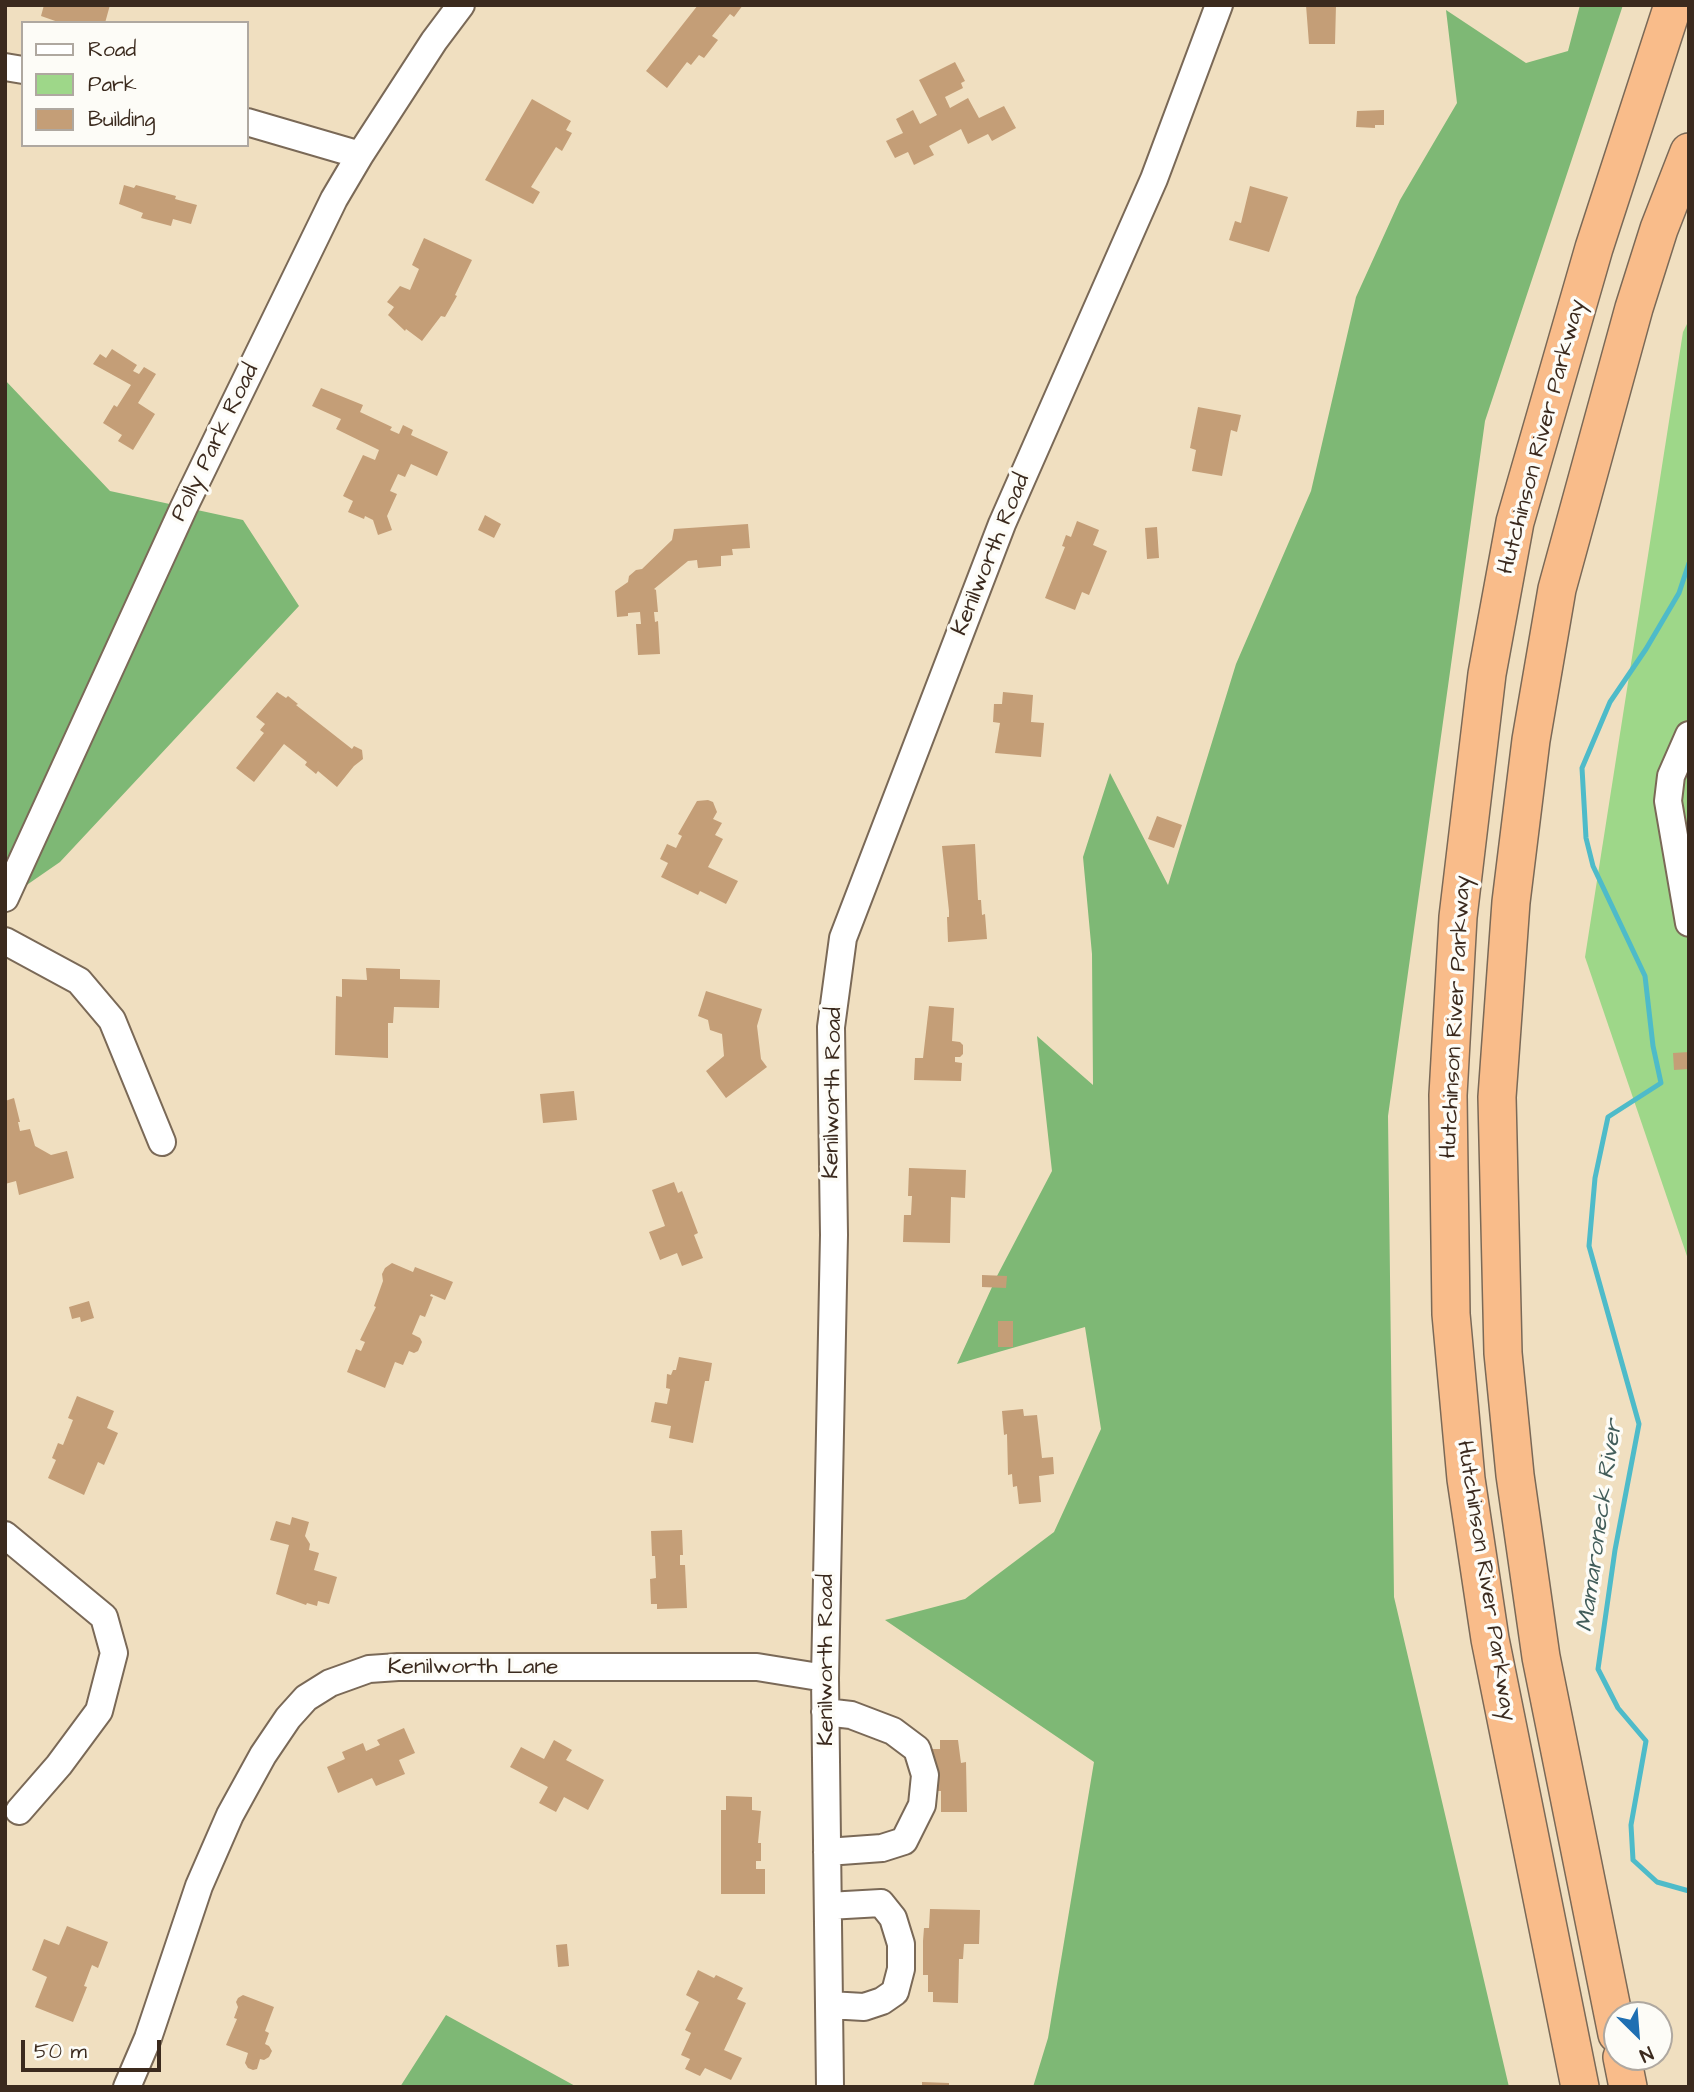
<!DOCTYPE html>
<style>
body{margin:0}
#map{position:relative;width:1694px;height:2092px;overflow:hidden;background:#f0dfc0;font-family:"Architects Daughter",sans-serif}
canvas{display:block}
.frame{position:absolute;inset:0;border:7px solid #3b2a1e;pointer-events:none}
.legend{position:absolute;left:21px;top:21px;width:228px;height:126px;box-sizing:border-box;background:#fdfcf7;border:2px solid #afa8a0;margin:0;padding:9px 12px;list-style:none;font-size:21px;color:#3b2a1e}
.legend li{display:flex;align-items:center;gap:14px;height:35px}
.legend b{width:35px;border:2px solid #afa8a0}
.north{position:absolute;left:1603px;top:2001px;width:70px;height:70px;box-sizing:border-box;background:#fdfcf7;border:2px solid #afa8a0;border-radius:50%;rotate:155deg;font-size:19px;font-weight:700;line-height:28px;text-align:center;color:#3b2a1e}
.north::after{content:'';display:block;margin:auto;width:24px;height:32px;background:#1f6fb2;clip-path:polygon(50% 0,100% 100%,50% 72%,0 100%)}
.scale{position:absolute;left:21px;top:2040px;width:140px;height:32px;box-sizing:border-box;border:4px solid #3b2a1e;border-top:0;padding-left:9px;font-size:21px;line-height:24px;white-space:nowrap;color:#3b2a1e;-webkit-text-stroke:5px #fdfcf7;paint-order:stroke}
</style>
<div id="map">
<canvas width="1694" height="2092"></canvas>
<div class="frame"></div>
<ul class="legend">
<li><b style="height:9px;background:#fff"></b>Road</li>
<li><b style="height:19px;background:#9ed789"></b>Park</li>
<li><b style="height:19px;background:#c49e77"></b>Building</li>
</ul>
<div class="north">N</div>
<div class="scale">50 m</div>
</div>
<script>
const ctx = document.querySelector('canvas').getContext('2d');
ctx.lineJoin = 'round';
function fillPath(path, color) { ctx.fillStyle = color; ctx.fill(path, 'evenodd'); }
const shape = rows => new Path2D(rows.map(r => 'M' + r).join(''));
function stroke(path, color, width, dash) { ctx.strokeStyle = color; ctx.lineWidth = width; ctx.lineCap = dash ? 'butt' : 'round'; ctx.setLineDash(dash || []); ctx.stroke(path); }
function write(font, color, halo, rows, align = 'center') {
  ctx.font = font + ' "Architects Daughter",sans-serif'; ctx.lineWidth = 7; ctx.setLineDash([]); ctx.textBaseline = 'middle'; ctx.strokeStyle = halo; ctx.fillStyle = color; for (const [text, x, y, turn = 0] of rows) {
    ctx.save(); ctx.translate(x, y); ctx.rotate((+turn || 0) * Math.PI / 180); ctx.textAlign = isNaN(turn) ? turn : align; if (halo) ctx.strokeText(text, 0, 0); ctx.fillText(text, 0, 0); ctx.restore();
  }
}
const green = shape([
 [1689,320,1689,1262,1585,957,1683,332]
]);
const forest = shape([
 [1580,5,1623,5,1485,421,1388,1116,1394,1597,1509,2087,1033,2087,1048,2038,1094,1762,885,1620,965,1599,1054,1532,1101,1429,1085,1327,957,1364,997,1276,1052,1171,1037,1036,1093,1085,1092,954,1083,857,1110,773,1168,885,1236,664,1311,491,1356,297,1400,200,1457,103,1446,10,1526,63,1568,51],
 [5,380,110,491,243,520,299,606,60,862,5,900],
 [446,2015,577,2087,400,2087]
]);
const stream = shape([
 [1689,563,1679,593,1646,649,1610,702,1582,768,1586,838,1593,866,1645,976,1653,1046,1661,1083,1608,1117,1595,1178,1589,1246,1639,1424,1615,1550,1598,1669,1618,1708,1646,1741,1631,1825,1633,1860,1657,1882,1689,1891]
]);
const building = shape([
 [44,5,110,5,105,23,61,23,41,16],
 [698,5,743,5,734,17,730,14,712,36,718,40,704,58,699,55,691,65,687,62,667,88,646,71],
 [1306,5,1336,5,1335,44,1309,44],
 [955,62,965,81,961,83,963,88,945,97,950,108,968,98,979,118,1004,106,1016,128,992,141,988,134,968,144,961,129,929,146,934,155,914,165,908,152,895,158,886,141,903,133,896,119,913,110,920,124,937,115,919,80],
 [532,99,571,121,566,130,572,133,562,151,556,147,531,187,540,192,533,204,485,180],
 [1384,110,1384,125,1375,125,1375,128,1356,127,1357,111],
 [124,185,134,188,136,185,176,196,175,199,197,205,191,224,173,219,171,226,141,218,143,213,119,204],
 [1250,186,1288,197,1269,252,1229,240,1235,221,1241,223],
 [424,238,472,260,455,295,457,296,445,317,441,316,422,341,406,329,405,331,388,315,394,307,387,302,400,286,410,290,419,269,412,265],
 [112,349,137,365,133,371,139,374,144,367,156,374,138,403,155,414,133,450,118,441,122,435,103,423,114,405,117,407,131,385,93,364,100,354,106,358],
 [321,388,363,405,360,412,392,427,390,430,399,434,403,425,413,430,411,435,448,452,437,476,411,464,405,477,398,474,390,491,397,494,387,516,392,530,378,535,373,520,365,516,364,519,348,512,353,501,343,496,363,455,375,460,379,450,336,429,341,419,312,406],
 [1198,407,1241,415,1237,432,1231,430,1222,476,1192,471,1196,450,1190,448],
 [485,515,501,524,494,538,478,530],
 [1077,521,1099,530,1093,545,1107,551,1089,595,1082,592,1075,610,1045,598,1065,547,1062,546,1066,535,1071,537],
 [748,524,750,548,732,549,733,555,721,556,721,566,698,568,697,560,688,561,654,589,656,590,658,612,654,612,655,622,658,621,660,654,638,655,636,624,641,624,640,612,628,613,628,616,617,617,615,591,628,582,629,576,636,570,642,569,672,540,674,529],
 [1157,527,1159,558,1147,559,1145,528],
 [277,692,286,698,288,696,298,704,296,705,352,749,354,746,362,750,363,759,354,766,337,787,318,771,316,774,305,765,307,762,284,744,254,782,236,768,264,733,260,730,265,724,256,717],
 [1003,692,1033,695,1031,722,1044,723,1041,757,995,753,1000,723,993,722,994,704,1002,704],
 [708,800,713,802,717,812,713,819,722,823,715,835,723,839,708,867,738,881,726,904,700,891,698,895,661,877,668,863,660,859,667,844,676,848,682,836,678,834,697,801],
 [1157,816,1182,825,1174,848,1148,839],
 [975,844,978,900,981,900,982,915,985,914,987,939,948,942,947,917,949,917,949,911,942,846],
 [366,968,400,969,400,979,440,980,439,1008,394,1007,393,1023,388,1023,388,1058,335,1055,336,996,342,997,342,979,367,980],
 [706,991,762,1009,757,1026,761,1059,767,1067,726,1098,706,1071,724,1056,722,1034,710,1030,708,1020,698,1016],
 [929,1006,954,1008,952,1041,960,1042,963,1045,963,1054,960,1057,955,1057,955,1062,962,1063,961,1081,914,1080,915,1058,923,1058],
 [1689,1052,1689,1069,1674,1070,1673,1053],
 [574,1091,577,1120,543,1123,540,1094],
 [14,1098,20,1122,18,1122,20,1131,30,1129,35,1146,51,1155,67,1151,74,1178,19,1195,16,1181,5,1184,5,1101],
 [909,1168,966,1170,965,1198,951,1197,950,1243,903,1242,904,1215,911,1215,912,1196,908,1196],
 [674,1182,678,1193,682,1191,698,1233,694,1235,703,1258,682,1266,677,1253,660,1260,649,1232,665,1226,652,1190],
 [392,1263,413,1272,415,1267,453,1282,445,1300,431,1294,430,1296,433,1297,425,1317,420,1315,412,1334,420,1338,422,1342,418,1351,414,1353,409,1351,403,1365,395,1362,385,1388,347,1372,356,1349,361,1351,365,1342,360,1340,376,1307,374,1306,383,1281,382,1274,385,1268],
 [982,1275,1007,1276,1006,1288,982,1287],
 [89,1301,94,1318,81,1322,80,1317,72,1319,69,1307],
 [998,1321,1013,1321,1013,1347,998,1347],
 [679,1357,712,1363,709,1381,705,1381,693,1443,669,1438,671,1426,651,1422,655,1402,667,1404,670,1389,666,1388,667,1374,671,1375,673,1370,676,1370],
 [77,1396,114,1411,107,1428,118,1433,104,1465,98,1462,84,1495,48,1478,56,1460,52,1458,58,1443,63,1445,73,1420,68,1418],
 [1023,1409,1024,1416,1037,1415,1042,1458,1053,1457,1054,1474,1039,1476,1041,1502,1019,1504,1017,1486,1013,1487,1012,1474,1008,1475,1007,1434,1004,1435,1002,1411],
 [292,1517,309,1522,305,1536,310,1544,309,1550,319,1553,314,1570,337,1577,329,1604,318,1601,317,1606,307,1603,306,1605,276,1594,289,1545,270,1540,276,1521,290,1525],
 [682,1530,683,1555,680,1555,680,1565,685,1565,687,1608,657,1609,657,1604,651,1604,650,1579,656,1578,655,1556,652,1556,651,1531],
 [404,1728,415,1753,399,1760,405,1774,376,1786,372,1778,338,1793,327,1767,345,1759,342,1752,363,1743,366,1751,380,1745,377,1740],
 [554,1740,572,1750,566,1760,604,1780,588,1810,564,1797,556,1812,539,1803,548,1787,510,1767,521,1747,544,1759],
 [940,1740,958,1740,961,1763,966,1762,967,1812,941,1812,941,1791,932,1791,932,1749,940,1749],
 [726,1796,752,1797,752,1810,761,1811,758,1843,761,1843,761,1861,756,1861,756,1869,765,1869,765,1894,721,1894,721,1810,726,1810],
 [930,1909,980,1910,979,1944,964,1944,963,1959,959,1959,958,2003,933,2002,933,1992,928,1992,928,1975,923,1975,923,1941,924,1928,929,1928],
 [67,1926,108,1942,98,1968,92,1965,84,1986,87,1987,73,2022,35,2007,47,1977,32,1970,44,1939,59,1945],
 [567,1944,569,1966,558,1967,556,1945],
 [698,1970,714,1978,716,1975,743,1988,737,1999,746,2003,724,2050,742,2058,731,2080,705,2068,700,2076,685,2069,690,2059,681,2055,691,2033,685,2030,699,2002,686,1995],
 [243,1995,274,2007,265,2031,269,2033,265,2044,269,2046,272,2051,269,2057,264,2060,260,2059,257,2069,253,2070,248,2068,245,2063,248,2053,226,2045,237,2019,234,2018,238,2007,236,2002,238,1998],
 [922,2082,949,2083,949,2087,922,2087]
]);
const minor = shape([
 [5,67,23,70],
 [247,122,360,155],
 [1689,735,1671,776,1668,801,1689,923],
 [5,898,184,507,334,199,360,155,434,41,461,5],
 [5,941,79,981,112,1020,162,1142],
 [5,1535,104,1617,114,1653,99,1711,59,1765,19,1811],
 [825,1712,851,1715,893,1731,917,1749,925,1775,922,1805,904,1841,882,1848,827,1852],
 [828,1906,881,1903,893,1918,901,1944,901,1969,895,1992,882,2001,864,2007,829,2005],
 [127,2087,148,2038,199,1886,230,1815,263,1755,288,1718,306,1698,330,1683,369,1669,398,1667,757,1667,825,1678],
 [830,2087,825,1678,834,1235,831,1027,843,938,1002,524,1154,179,1219,5]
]);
const highway = shape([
 [1617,2034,1541,1657,1515,1475,1503,1353,1497,1097,1511,902,1531,740,1557,589,1634,308,1659,229,1689,152],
 [1622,2057,1628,2087],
 [1580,2087,1490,1639,1466,1479,1451,1314,1448,1095,1458,917,1487,674,1515,522,1594,248,1673,5]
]);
const streetNames = [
 ["Hutchinson River Parkway",1543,437,-75],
 ["Polly Park Road",216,443,-64],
 ["Kenilworth Road",992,555,-68],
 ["Hutchinson River Parkway",1457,1017,-87],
 ["Kenilworth Road",834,1093,-89],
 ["Hutchinson River Parkway",1485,1581,81],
 ["Kenilworth Road",827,1660,-90],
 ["Kenilworth Lane",473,1668]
];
const waterNames = [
 ["Mamaroneck River",1601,1526,-82]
];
fillPath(green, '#9ed789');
fillPath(forest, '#7eb875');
stroke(stream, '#4ebbc9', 5);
fillPath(building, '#c49e77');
stroke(minor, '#7a6957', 30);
stroke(highway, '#7a6957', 40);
stroke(minor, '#fff', 26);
stroke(highway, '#f9bc8a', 37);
write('23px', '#3b2a1e', '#fdfcf7', streetNames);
write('italic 24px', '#425d5a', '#fdfcf7', waterNames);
</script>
